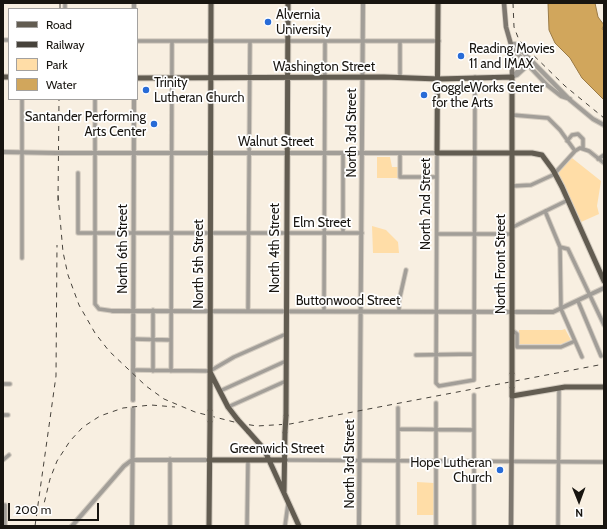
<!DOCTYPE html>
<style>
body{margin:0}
#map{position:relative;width:607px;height:529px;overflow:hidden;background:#f8efe1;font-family:Cabin,sans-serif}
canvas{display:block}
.frame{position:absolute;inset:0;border:4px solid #181510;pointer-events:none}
.legend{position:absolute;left:8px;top:8px;width:130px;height:92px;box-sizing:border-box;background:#fff;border:1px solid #a3a19f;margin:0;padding:5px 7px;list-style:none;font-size:12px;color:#181510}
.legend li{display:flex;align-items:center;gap:8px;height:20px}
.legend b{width:20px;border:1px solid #a3a19f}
.north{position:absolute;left:559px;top:481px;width:40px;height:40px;-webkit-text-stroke:3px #fff;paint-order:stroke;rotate:179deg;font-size:11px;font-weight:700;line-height:16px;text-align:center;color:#181510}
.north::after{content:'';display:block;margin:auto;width:14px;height:18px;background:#181510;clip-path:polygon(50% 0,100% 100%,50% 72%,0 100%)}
.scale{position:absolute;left:8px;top:503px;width:91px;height:18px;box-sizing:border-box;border:2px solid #181510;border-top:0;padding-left:5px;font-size:12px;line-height:14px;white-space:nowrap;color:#181510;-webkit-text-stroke:3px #fff;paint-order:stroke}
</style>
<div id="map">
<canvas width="607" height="529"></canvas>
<div class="frame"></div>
<ul class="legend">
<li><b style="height:5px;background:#625c51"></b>Road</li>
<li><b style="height:5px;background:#46423b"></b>Railway</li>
<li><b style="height:11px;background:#ffdda7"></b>Park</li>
<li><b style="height:11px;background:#d1a65c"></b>Water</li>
</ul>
<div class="north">N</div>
<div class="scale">200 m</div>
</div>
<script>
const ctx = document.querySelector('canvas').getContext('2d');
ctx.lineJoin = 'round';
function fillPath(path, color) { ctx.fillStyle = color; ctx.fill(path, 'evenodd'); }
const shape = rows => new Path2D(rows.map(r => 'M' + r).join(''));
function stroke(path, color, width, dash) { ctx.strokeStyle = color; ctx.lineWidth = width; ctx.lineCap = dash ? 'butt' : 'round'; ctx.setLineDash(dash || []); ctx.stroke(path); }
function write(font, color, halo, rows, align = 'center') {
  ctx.font = font + ' Cabin,sans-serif'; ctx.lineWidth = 3.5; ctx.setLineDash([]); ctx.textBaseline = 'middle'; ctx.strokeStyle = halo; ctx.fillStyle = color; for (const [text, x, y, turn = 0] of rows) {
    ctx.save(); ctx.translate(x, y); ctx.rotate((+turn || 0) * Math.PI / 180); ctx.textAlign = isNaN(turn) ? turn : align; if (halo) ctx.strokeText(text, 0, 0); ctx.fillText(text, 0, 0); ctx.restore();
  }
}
const green = shape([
 [377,157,390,157,392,167,398,167,398,178,377,178],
 [572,158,601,181,597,206,599,214,581,222,558,172],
 [372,226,386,230,398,242,399,253,373,253],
 [565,329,571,340,561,344,519,344,519,330,562,330],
 [417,482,434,483,434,515,417,515]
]);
const water = shape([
 [548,3,595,3,598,17,604,25,602,29,604,30,604,100,582,78,570,58,555,43,549,30,548,3]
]);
const minor = shape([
 [65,9,65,3],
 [3,40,9,40],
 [137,41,439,41],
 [400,78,400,41],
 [22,99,22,258],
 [95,99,95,304,99,309,113,311],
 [513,115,548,118,560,130,575,151],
 [567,141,572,135,578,134,583,139,583,148],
 [400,153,400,177,437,177],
 [437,153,436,383,439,386,474,380,475,77],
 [598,159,604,155],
 [78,173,78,233,362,233],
 [555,173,575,151,580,148,589,151,604,163],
 [513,186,531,185,555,174],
 [545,211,560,247,561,309,582,357],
 [513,227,568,200],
 [343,233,343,153],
 [437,234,512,234],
 [560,247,568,249,604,325],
 [578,301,601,356],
 [248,311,250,41],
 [324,311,325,41],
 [399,311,399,301,406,270],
 [512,330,517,334,517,347,561,347,575,341],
 [133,339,171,340],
 [416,355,474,354],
 [133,370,210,371,234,357,286,334],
 [153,371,153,310],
 [171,371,172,41],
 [3,384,10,384],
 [220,391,286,361],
 [228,407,286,381],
 [3,415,8,415],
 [398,429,474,430],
 [3,460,9,455],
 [285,460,604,462],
 [5,505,5,526],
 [170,526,170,459],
 [247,526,248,460],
 [285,526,288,504],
 [398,526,398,408],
 [436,526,436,403],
 [474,526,474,395],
 [558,526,559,388]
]);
const tertiary = shape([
 [134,9,134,3],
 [512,44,515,44,570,100,593,119,604,125],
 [512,48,547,85,561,96,570,99],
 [512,77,517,75,529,64],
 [512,77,527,62],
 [3,152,56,153],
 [61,153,437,153],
 [113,311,553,312,604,288],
 [133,400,134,99],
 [72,526,124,466,132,460,209,460],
 [132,526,133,409],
 [359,526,363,3]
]);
const secondary = shape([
 [504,3,506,27,512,48,512,77],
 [511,526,512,396]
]);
const primary = shape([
 [438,3,437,153,532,153,542,155,553,170,562,187,604,281],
 [3,77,9,77],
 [137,78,384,77,439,79,512,77,512,374],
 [210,372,228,407,238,420],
 [512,387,512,396,565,387,604,387],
 [210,411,211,3],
 [286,416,288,3],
 [248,431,264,449,299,526],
 [209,460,285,460],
 [284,492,285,432],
 [209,526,210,421]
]);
const rail = shape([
 [513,3,514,27,519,40,525,47,565,86,604,118],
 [60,9,60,3],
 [58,195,63,252,68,275,79,305,95,333,109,351,146,386,164,399,195,412,238,423,257,426,290,424,604,364],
 [58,201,59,99],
 [42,512,50,479,57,461,70,441,83,427,100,416,123,408,151,405,175,407],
 [35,526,56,376,57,245]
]);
const tertiaryBridge = shape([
 [56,153,61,153]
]);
const primaryBridge = shape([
 [512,387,512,374],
 [238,420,248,431],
 [210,421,210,411],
 [285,432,286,416]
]);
const markers = [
 [268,22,4,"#276bd7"],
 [461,56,4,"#276bd7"],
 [146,90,4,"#276bd7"],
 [424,95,4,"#276bd7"],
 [154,124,4,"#276bd7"],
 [500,470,4,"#276bd7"]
];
const poiNames = [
 ["Alvernia",276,15],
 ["University",276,30],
 ["Reading Movies",469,49],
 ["11 and IMAX",469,64],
 ["Trinity",154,83],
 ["Lutheran Church",154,98],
 ["GoggleWorks Center",432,88],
 ["for the Arts",432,103],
 ["Santander Performing",146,117,"right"],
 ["Arts Center",146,132,"right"],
 ["Hope Lutheran",492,463,"right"],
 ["Church",492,478,"right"]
];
const streetNames = [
 ["Washington Street",324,67],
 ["North 3rd Street",352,133,-90],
 ["Walnut Street",276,142],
 ["North 2nd Street",426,204,-90],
 ["Elm Street",322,223],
 ["North 4th Street",275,248,-90],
 ["North 6th Street",123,249,-90],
 ["North 5th Street",199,264,-90],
 ["North Front Street",501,264,-90],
 ["Buttonwood Street",348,301],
 ["Greenwich Street",277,449],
 ["North 3rd Street",350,464,-90]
];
fillPath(green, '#ffdda7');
fillPath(water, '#d1a65c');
stroke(water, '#9a7a45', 1);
stroke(minor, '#d4ccc0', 5.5);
stroke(tertiary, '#d4ccc0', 6);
stroke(secondary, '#d4ccc0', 6);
stroke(primary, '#d4ccc0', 7);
stroke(minor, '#a29e98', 3.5);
stroke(tertiary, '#a29e98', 4);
stroke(secondary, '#7d776f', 4.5);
stroke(primary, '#625c51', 5);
stroke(rail, '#46423b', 1, [5, 5]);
stroke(tertiaryBridge, '#d4ccc0', 6, []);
stroke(primaryBridge, '#d4ccc0', 7, []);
stroke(tertiaryBridge, '#a29e98', 4);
stroke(primaryBridge, '#625c51', 5);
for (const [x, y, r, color] of markers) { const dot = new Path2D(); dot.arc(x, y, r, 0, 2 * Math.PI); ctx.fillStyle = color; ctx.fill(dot); stroke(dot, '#fff', 1.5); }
write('13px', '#181510', '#fff', poiNames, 'left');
write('13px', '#181510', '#fff', streetNames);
</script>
